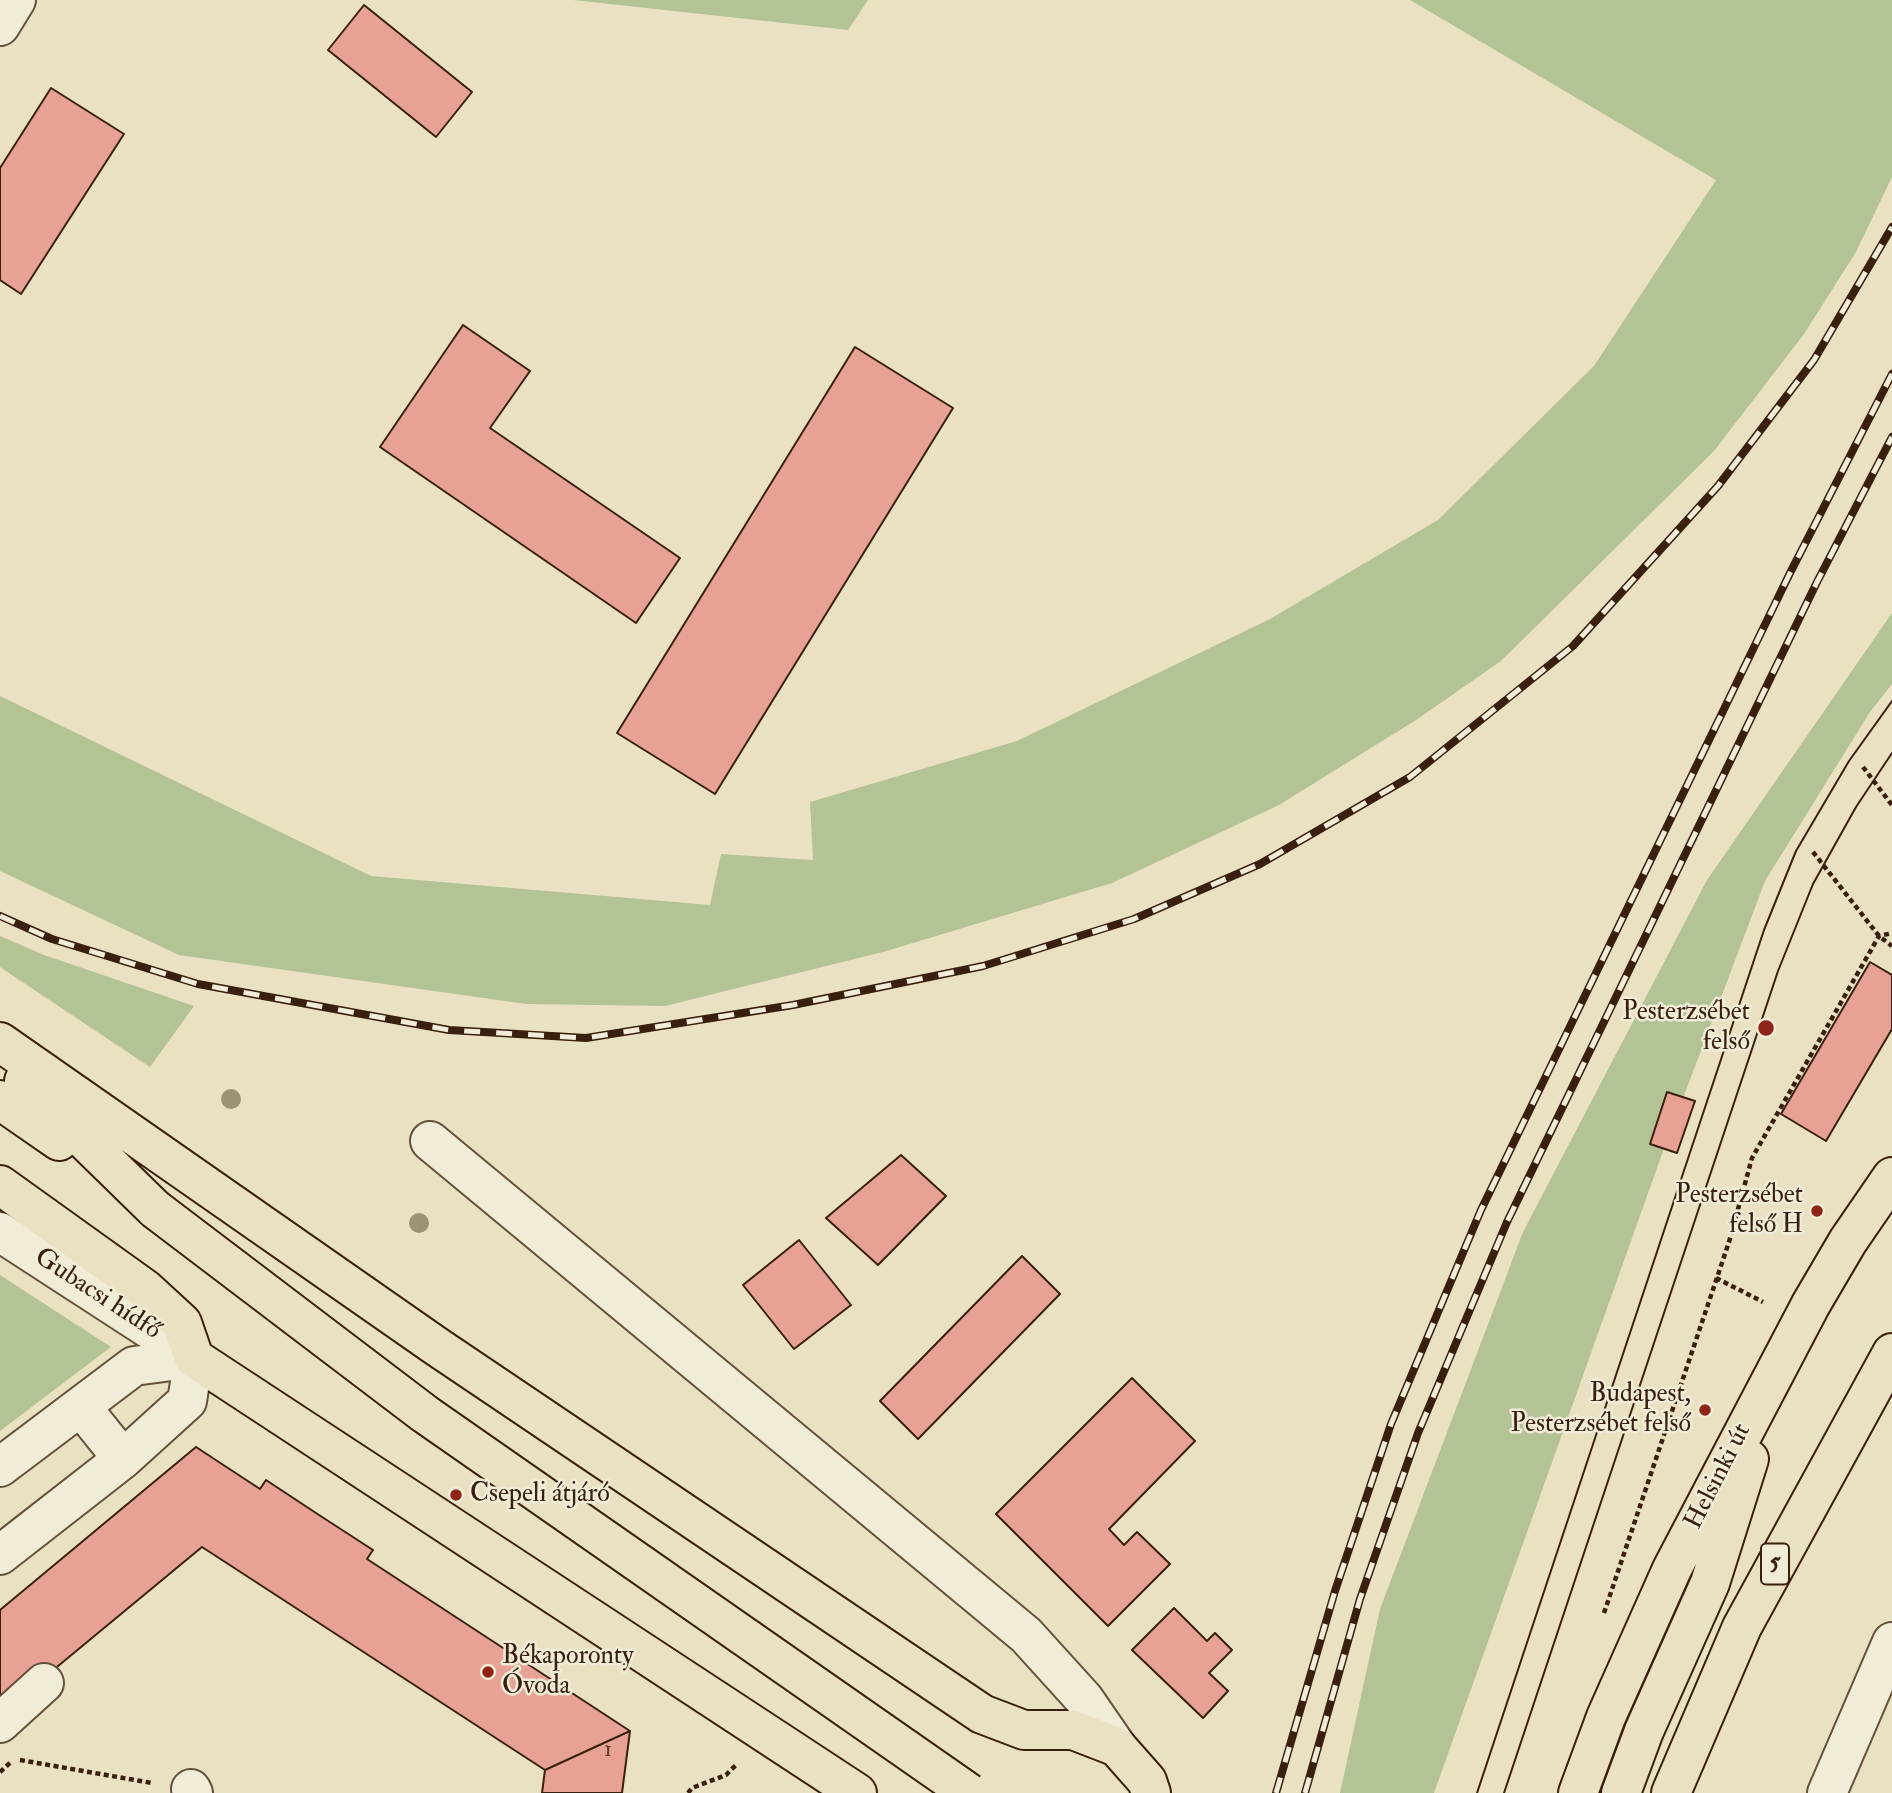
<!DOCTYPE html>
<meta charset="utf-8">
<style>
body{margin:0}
canvas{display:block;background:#eae1c2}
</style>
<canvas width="1892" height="1793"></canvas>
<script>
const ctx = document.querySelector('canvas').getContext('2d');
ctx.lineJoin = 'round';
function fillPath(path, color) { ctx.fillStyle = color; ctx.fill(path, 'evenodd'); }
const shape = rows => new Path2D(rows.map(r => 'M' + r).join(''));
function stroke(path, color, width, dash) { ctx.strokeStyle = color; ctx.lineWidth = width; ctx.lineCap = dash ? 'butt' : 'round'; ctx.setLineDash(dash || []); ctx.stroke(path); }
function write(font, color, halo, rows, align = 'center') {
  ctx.font = font + ' "IM FELL Double Pica",serif'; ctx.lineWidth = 5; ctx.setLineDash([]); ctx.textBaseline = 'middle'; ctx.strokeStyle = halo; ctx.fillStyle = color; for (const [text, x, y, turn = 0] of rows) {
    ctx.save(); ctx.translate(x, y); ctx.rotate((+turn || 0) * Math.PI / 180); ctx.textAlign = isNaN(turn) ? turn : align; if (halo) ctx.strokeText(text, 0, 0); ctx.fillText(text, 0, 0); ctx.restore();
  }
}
const green = shape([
 [573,0,868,0,848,30],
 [1410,0,1892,0,1892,177,1856,252,1804,334,1714,451,1501,661,1416,720,1279,805,1112,883,883,952,665,1006,526,1004,179,955,0,871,0,696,371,876,710,905,721,854,813,860,810,802,1017,741,1270,619,1438,520,1594,366,1716,180],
 [1892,613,1892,684,1870,712,1765,881,1662,1154,1434,1793,1340,1793,1380,1609,1523,1232,1707,880],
 [0,936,44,955,194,1006,150,1067,0,967],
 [0,1275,111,1347,0,1431]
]);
const building = shape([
 [364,5,472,92,436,137,328,50,364,5],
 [51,88,124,134,21,294,0,280,0,168,51,88],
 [463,325,530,371,490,428,680,558,636,623,380,447,463,325],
 [855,347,953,408,715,794,617,733,855,347],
 [1870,962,1892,975,1892,1029,1826,1141,1781,1114,1870,962],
 [1667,1092,1695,1101,1677,1153,1650,1144,1667,1092],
 [901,1155,946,1196,878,1265,826,1218,901,1155],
 [799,1240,851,1305,794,1349,743,1285,799,1240],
 [1022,1256,1060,1294,918,1439,880,1401,1022,1256],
 [1132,1378,1195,1441,1109,1529,1124,1545,1137,1532,1170,1564,1108,1626,996,1514,1132,1378],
 [196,1447,260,1489,266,1480,319,1515,373,1550,367,1559,630,1731,545,1770,202,1547,0,1714,0,1610,196,1447],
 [1174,1608,1207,1641,1215,1633,1232,1650,1209,1673,1228,1691,1203,1718,1132,1650,1174,1608],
 [630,1731,622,1793,542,1793,545,1770,630,1731]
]);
const path = shape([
 [1863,767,1892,805],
 [1813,852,1879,936,1892,946],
 [1716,1278,1763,1302],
 [1604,1613,1729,1242,1752,1158,1879,936,1892,933],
 [20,1760,152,1783],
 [0,1772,12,1761],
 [688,1793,692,1788,726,1775,737,1764]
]);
const minor = shape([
 [0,26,16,0],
 [430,1141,1026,1635,1084,1699,1117,1747],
 [0,1232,194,1358],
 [82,1408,123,1459],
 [0,1467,134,1366,194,1358],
 [0,1555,123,1459,187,1401,194,1358],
 [0,1723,44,1683],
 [191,1789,193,1793],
 [1827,1793,1892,1642]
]);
const major = shape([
 [0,1042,436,1346,982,1714,1024,1730,1073,1730,1117,1747,1147,1781,1151,1793],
 [24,1081,155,1209],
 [0,1100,59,1141],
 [0,1185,145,1289,182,1323,194,1358,857,1793],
 [1578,1793,1606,1717,1672,1569,1811,1304,1848,1241,1892,1177],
 [1621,1793,1644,1731,1710,1583,1749,1459],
 [1671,1793,1742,1627,1892,1353]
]);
const tram = shape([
 [1477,1793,1764,930,1796,851,1849,761,1892,701],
 [1504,1793,1778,971,1813,884,1856,807,1892,753]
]);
const rail = shape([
 [0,916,52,939,198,984,449,1030,586,1038,793,1005,983,966,1134,919,1260,864,1410,777,1573,646,1718,486,1814,360,1892,227],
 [1276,1793,1335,1591,1391,1424,1481,1210,1790,573,1892,374],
 [1305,1793,1360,1599,1418,1433,1507,1222,1817,582,1892,437]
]);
const majorBridge = shape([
 [155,1209,425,1414,969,1793]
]);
const trees = [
 [231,1099],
 [419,1223]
];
const markers = [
 [1766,1028,9,"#8f2418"],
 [1817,1211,7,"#8f2418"],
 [1705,1410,7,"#8f2418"],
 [456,1495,7,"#8f2418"],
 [488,1672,7,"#8f2418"]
];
const numberNames = [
 ["1",608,1751]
];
const shields = [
 [1775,1564,28]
];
const shieldNames = [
 ["5",1775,1564]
];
const poiNames = [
 ["Pesterzsébet",1750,1013],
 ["felső",1750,1043],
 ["Pesterzsébet",1803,1196],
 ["felső H",1803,1226],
 ["Budapest,",1691,1395],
 ["Pesterzsébet felső",1691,1425],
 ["Csepeli átjáró",470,1495,"left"],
 ["Békaporonty",502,1657,"left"],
 ["Óvoda",502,1687,"left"]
];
const streetNames = [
 ["Gubacsi hídfő",97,1295,33],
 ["Helsinki út",1719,1477,-63]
];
fillPath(green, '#b3c396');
fillPath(building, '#e7a295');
stroke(building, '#39200e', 2);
stroke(minor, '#65503b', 42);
stroke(major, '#39200e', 42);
stroke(path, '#39200e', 4.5, [5, 3.5]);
stroke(minor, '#f1ecd7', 38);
stroke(major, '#eae1c2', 38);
stroke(tram, '#39200e', 2);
stroke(rail, '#39200e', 8);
stroke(rail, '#f1ecd7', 5, [16]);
stroke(majorBridge, '#39200e', 42, []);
stroke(majorBridge, '#eae1c2', 38);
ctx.fillStyle = '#9d9276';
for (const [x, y] of trees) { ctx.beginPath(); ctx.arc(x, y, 10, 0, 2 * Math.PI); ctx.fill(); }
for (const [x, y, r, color] of markers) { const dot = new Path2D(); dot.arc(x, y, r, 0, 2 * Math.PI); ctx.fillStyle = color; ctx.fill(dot); stroke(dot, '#f1ecd7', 2.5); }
write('23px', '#644030', null, numberNames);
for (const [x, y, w] of shields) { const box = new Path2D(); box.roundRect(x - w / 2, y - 20.5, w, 41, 5); ctx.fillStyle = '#f1ecd7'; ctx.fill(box); stroke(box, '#39200e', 2); }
write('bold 24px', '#39200e', null, shieldNames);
write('26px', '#39200e', '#f1ecd7', poiNames, 'right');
write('26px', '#39200e', '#f1ecd7', streetNames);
</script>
